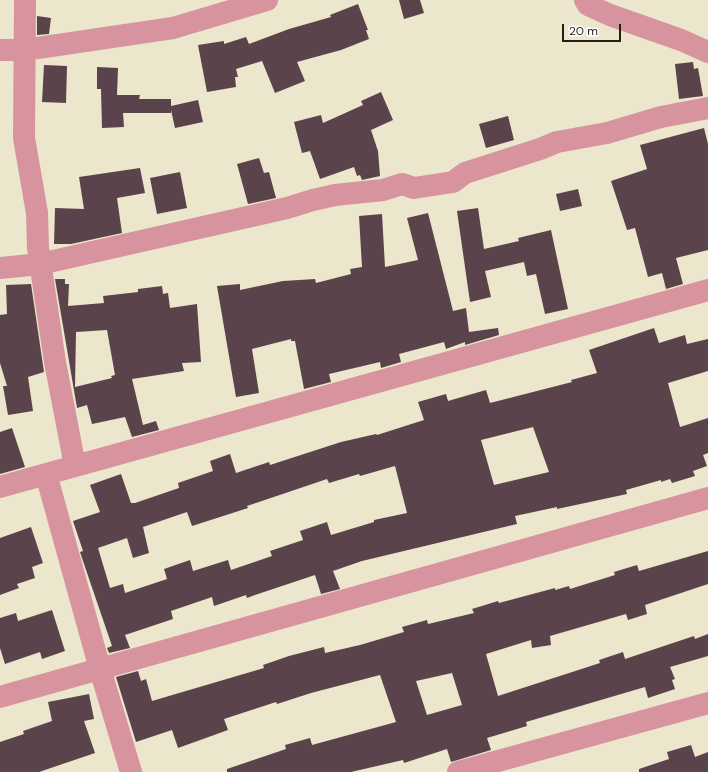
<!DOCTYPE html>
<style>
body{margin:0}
#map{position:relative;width:708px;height:772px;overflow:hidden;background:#ebe6cc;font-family:"DM Sans",sans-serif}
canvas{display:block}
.scale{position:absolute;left:562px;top:24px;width:59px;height:18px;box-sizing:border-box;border:2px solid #211f16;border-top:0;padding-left:5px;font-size:12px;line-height:14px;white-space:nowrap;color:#211f16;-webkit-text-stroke:3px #fff;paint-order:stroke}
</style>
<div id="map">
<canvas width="708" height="772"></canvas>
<div class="scale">20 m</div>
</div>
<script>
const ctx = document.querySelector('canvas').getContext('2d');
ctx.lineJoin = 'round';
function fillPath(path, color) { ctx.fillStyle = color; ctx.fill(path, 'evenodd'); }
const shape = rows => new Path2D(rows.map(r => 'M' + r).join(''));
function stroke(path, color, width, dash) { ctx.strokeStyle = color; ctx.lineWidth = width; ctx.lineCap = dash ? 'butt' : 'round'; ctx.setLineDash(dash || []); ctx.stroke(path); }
const building = shape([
 [399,0,420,0,424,13,404,19],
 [358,4,368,30,366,30,369,39,341,50,297,62,305,81,275,93,262,61,236,69,238,77,235,77,236,87,207,92,198,45,224,41,224,44,246,37,249,44,289,29,331,17,330,15],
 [37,16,51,18,49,34,37,35],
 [693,62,694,69,698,68,703,96,679,99,675,64],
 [44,65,67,66,66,103,42,102],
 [97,67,118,68,117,95,140,95,139,99,171,99,171,106,198,100,203,122,175,128,171,110,171,113,123,113,124,127,102,128,101,89,97,89],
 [381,92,393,120,371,130,378,151,380,176,362,180,360,175,357,176,354,167,320,179,310,151,302,153,294,122,321,115,323,123,363,105,361,101],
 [508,116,514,140,486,148,479,124],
 [704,128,708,144,708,250,676,258,683,284,666,289,662,273,648,277,635,228,627,230,611,181,647,169,640,145],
 [259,158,264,173,269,172,276,198,248,204,237,164],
 [140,168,145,193,117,198,122,233,71,244,54,244,55,208,84,209,79,177],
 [180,172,187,208,157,214,150,178],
 [578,189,582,206,560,211,556,194],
 [478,208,484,249,519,241,518,238,551,230,568,309,545,314,536,274,527,276,524,262,485,271,491,297,470,302,457,211],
 [428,213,453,311,466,308,469,332,498,328,499,335,465,345,465,342,446,349,444,342,399,354,401,362,381,368,380,362,329,374,331,382,304,389,295,341,291,341,291,339,252,349,259,393,236,397,217,286,240,284,240,290,283,281,315,279,316,283,351,274,350,269,362,267,359,216,382,214,385,267,418,260,407,218],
 [55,279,65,279,65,284,69,284,68,306,104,303,103,296,138,292,138,289,162,286,163,294,168,293,170,308,197,304,201,362,182,363,184,371,132,379,143,425,156,421,159,430,132,437,125,417,92,424,87,405,77,408],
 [107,330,115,375,111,376,112,378,75,387,76,332],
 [31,284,44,372,28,377,33,411,8,415,3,386,7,386,0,363,0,315,7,314,6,285],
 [654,328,659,343,685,335,687,344,708,339,708,371,668,383,680,427,708,418,708,453,703,455,707,466,693,471,695,476,672,483,670,479,661,482,661,480,626,490,627,494,557,509,557,507,515,516,517,524,362,561,333,571,340,589,321,594,315,575,255,595,247,598,246,595,214,606,212,597,171,611,173,619,125,635,130,648,109,653,107,648,112,646,85,567,80,552,83,551,73,521,100,512,90,485,121,474,131,503,135,503,179,488,178,483,213,471,210,461,230,454,236,473,269,462,270,465,341,442,376,434,377,435,424,420,418,402,446,394,448,401,486,390,490,403,572,382,571,380,597,373,589,350],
 [533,427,549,472,494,485,481,440],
 [395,466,407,513,374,520,374,522,331,535,327,522,300,531,303,540,270,551,272,556,231,570,228,560,193,571,190,560,164,569,167,579,125,593,123,584,110,588,98,548,127,538,133,558,149,553,143,527,187,512,192,526,248,508,247,506,327,479,329,483,359,474,360,476],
 [12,428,25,467,0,474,0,432],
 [31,527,43,563,32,567,35,578,17,584,19,588,0,595,0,538],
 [708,551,708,584,645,605,647,614,628,620,626,614,550,636,551,645,532,648,531,640,486,654,498,696,600,663,599,660,623,652,625,659,694,636,695,639,708,634,708,656,670,667,675,679,672,680,675,689,648,698,645,687,526,722,527,726,487,738,491,750,451,762,447,749,404,763,403,760,351,772,227,772,227,769,286,749,285,745,310,738,312,745,396,722,380,675,311,693,277,704,276,702,224,719,228,730,178,748,172,730,136,742,116,677,138,671,141,681,146,679,152,701,264,668,263,665,289,656,324,647,325,653,360,645,404,632,402,627,427,620,428,624,474,613,472,609,498,601,499,603,555,588,555,590,569,586,570,589,615,575,614,572,637,565,639,571],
 [452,673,462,705,427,715,416,681],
 [52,610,65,651,42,659,40,652,5,664,0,648,0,618,16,613,18,621],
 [89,694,94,719,84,721,95,753,39,772,0,772,0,742,24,734,23,731,52,721,48,702],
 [691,745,695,757,708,752,708,772,639,772,639,769,669,759,667,752]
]);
const minor = shape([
 [25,0,24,138,37,213,38,248,55,362,75,466],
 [585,0,588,5,610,15,681,40,708,52],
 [0,50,24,50,173,28,267,0],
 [0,268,40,264,287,208,313,200,335,195,383,190,402,184,414,188,453,182,465,173,540,149,557,142,607,133,661,117,708,108],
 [46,474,100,669,131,772],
 [0,487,708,290],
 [0,697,708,498],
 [458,772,708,703]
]);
fillPath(building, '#5b434b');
stroke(minor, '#d7949f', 22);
</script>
